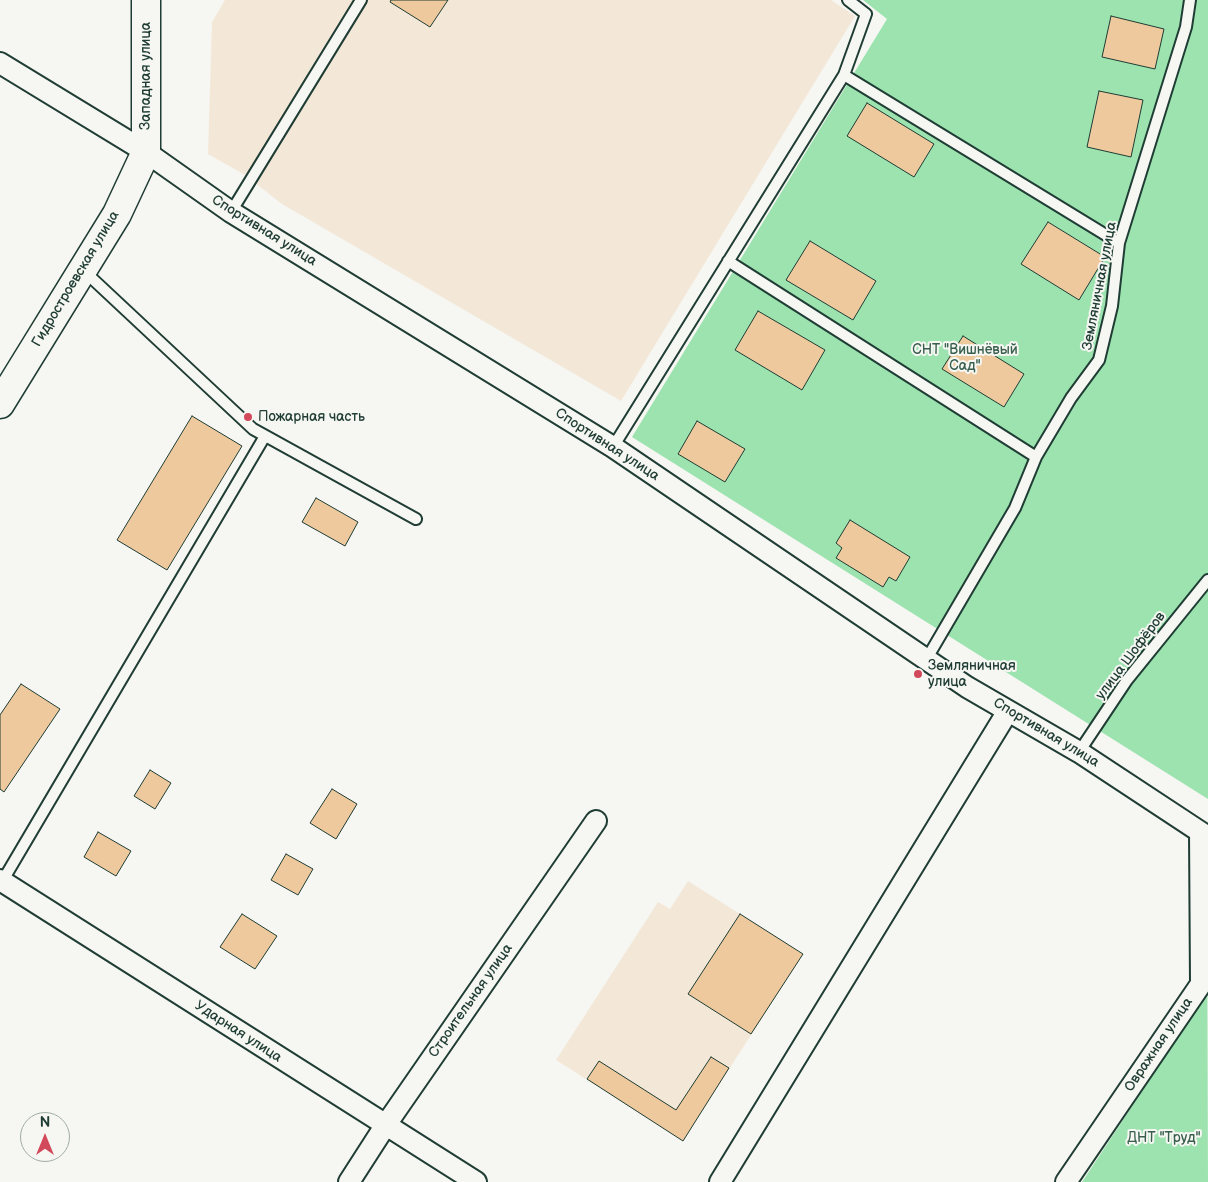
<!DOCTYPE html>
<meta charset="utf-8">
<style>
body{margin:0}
#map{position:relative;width:1208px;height:1182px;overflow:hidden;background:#f6f6f2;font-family:"Balsamiq Sans",sans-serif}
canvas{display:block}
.north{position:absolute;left:20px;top:1112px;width:50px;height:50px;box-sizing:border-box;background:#f6f6f2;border:1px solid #a0aca6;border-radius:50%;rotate:0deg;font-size:14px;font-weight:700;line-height:20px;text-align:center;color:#1f3d34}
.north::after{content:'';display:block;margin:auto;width:18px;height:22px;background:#d1495b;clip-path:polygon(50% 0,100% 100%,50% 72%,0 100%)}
</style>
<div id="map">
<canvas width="1208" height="1182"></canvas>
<div class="north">N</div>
</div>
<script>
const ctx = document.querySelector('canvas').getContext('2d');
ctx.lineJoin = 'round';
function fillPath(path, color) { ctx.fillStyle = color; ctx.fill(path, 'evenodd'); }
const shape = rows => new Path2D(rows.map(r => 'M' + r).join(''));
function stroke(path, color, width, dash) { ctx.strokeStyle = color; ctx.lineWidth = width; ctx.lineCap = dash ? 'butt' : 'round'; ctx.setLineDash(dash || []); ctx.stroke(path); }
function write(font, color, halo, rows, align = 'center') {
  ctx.font = font + ' "Balsamiq Sans",sans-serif'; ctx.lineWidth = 4; ctx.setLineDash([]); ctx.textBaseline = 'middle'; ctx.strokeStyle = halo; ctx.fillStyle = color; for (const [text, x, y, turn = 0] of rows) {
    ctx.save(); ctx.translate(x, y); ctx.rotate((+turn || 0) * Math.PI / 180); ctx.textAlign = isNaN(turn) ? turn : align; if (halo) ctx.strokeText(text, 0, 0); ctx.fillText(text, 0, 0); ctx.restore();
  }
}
const built = shape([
 [225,0,831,0,855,16,621,401,282,204,245,175,208,154,212,22],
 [688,881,803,954,683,1141,556,1060,658,902,670,909]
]);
const green = shape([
 [863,0,1208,0,1208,799,632,437,887,19],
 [1207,872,1208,1182,1082,1182,1207,993]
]);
const building = shape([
 [391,0,448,0,430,27,390,2,391,0],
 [1111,16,1164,29,1155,69,1102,57,1111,16],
 [1099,91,1143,100,1131,157,1087,147,1099,91],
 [867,103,934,144,914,177,847,136,867,103],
 [1048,222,1105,257,1079,300,1021,264,1048,222],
 [810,241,876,281,853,320,786,280,810,241],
 [758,311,825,350,802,390,735,350,758,311],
 [963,336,1024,374,1004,407,942,369,963,336],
 [192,416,242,446,167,570,117,540,192,416],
 [697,421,745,449,725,482,678,454,697,421],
 [316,498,358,522,345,546,302,522,316,498],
 [850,520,910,557,896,581,889,577,883,587,836,558,842,548,836,543,850,520],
 [21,684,60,709,4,792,0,789,0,715,21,684],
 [150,770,171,783,155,809,134,796,150,770],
 [332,789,357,804,336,839,310,823,332,789],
 [98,832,131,851,116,876,84,857,98,832],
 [286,854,313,869,298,895,271,880,286,854],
 [242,914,277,936,255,969,220,947,242,914],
 [740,914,803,954,751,1034,688,994,740,914],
 [711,1057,729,1068,683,1141,587,1079,599,1061,676,1110,711,1057]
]);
const lane = shape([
 [844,75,1119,243],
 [231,212,361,0],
 [728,261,1036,457],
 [83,270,253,429,416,519],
 [613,447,844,75,866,14,848,0],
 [926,660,1015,508,1036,457,1071,398,1099,360,1112,306,1119,243,1186,27,1190,0],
 [1079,752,1127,680,1208,580],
 [2,882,265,436]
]);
const street = shape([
 [0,63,146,152,231,212,613,447,967,687,1079,752,1208,837],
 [0,880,476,1182],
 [349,1182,385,1126,596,821],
 [720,1182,1008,711],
 [1066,1182,1201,984,1200,832]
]);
const secondary = shape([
 [0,404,117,214,146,152,146,0]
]);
const markers = [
 [248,417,5,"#d1495b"],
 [918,674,5,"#d1495b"]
];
const streetNames = [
 ["Западная улица",146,76,-90],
 ["Спортивная улица",264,231,32],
 ["Гидростроевская улица",76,279,-59],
 ["Земляничная улица",1100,286,-79],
 ["Спортивная улица",607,445,33],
 ["улица Шофёров",1131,656,-53],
 ["Спортивная улица",1046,733,31],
 ["Строительная улица",471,1001,-55],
 ["Ударная улица",238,1032,33],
 ["Овражная улица",1159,1045,-56]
];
const parkNames = [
 ["СНТ \"Вишнёвый",965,350],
 ["Сад\"",965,366],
 ["ДНТ \"Труд\"",1164,1138]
];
const poiNames = [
 ["Пожарная часть",258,417],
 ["Земляничная",928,666],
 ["улица",928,682]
];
fillPath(built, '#f3e8d8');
fillPath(green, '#9de3b0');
fillPath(building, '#edc99d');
stroke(building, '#1f3d34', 1);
stroke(lane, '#1f3d34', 14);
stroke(street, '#1f3d34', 24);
stroke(secondary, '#1f3d34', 31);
stroke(lane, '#f6f6f2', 10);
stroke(street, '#f6f6f2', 20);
stroke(secondary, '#f6f6f2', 28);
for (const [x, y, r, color] of markers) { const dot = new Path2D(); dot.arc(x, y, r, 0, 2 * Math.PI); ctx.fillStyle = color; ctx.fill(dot); stroke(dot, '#f6f6f2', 2); }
write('14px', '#1f3d34', '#f6f6f2', streetNames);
write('14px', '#385e4d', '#f6f6f2', parkNames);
write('14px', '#1f3d34', '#f6f6f2', poiNames, 'left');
</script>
